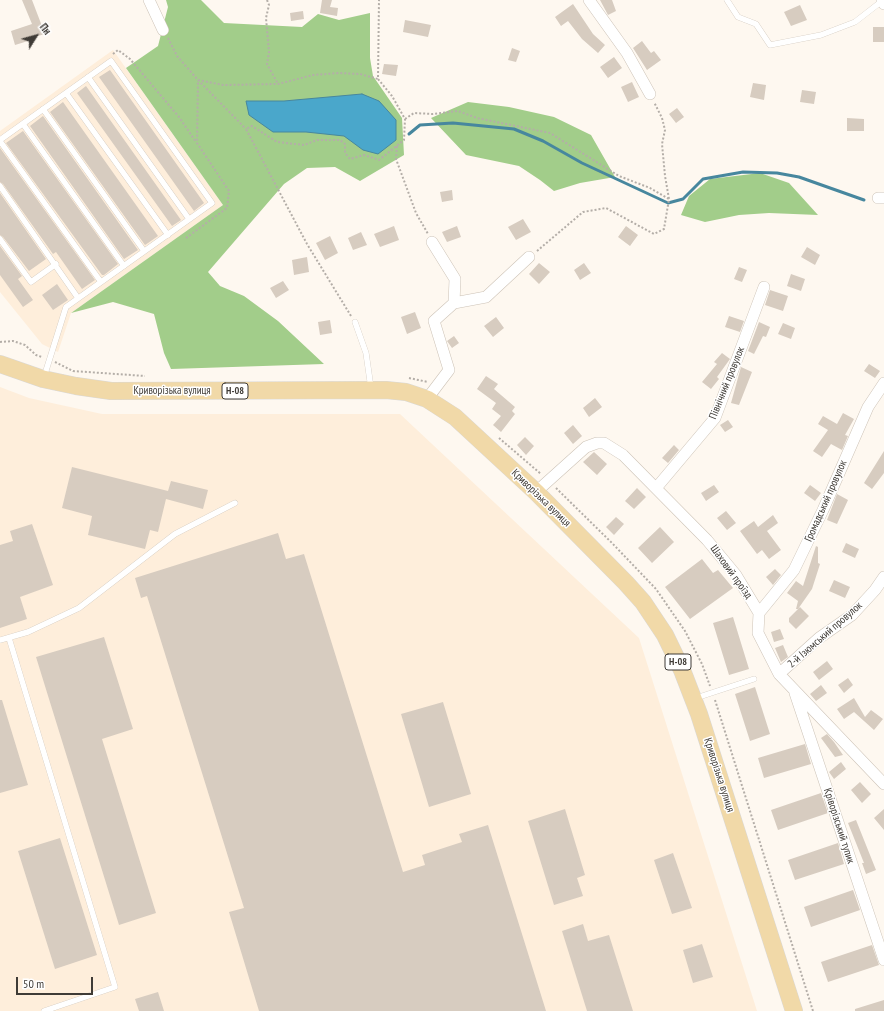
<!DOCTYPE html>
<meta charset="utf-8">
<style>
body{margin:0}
#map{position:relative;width:884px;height:1011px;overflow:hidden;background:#fef8f0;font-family:"PT Sans Narrow",sans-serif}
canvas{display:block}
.north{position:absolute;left:16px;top:16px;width:40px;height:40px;-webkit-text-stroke:3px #fff;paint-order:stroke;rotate:53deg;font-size:11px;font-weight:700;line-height:16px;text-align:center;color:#3f3b36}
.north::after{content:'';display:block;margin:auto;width:14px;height:18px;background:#3f3b36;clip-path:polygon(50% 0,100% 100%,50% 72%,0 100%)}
.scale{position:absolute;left:16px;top:977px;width:77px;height:18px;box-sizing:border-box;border:2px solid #3f3b36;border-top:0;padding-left:5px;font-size:12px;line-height:14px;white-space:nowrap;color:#3f3b36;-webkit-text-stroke:3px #fff;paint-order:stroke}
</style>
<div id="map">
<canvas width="884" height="1011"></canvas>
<div class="north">Пн</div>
<div class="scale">50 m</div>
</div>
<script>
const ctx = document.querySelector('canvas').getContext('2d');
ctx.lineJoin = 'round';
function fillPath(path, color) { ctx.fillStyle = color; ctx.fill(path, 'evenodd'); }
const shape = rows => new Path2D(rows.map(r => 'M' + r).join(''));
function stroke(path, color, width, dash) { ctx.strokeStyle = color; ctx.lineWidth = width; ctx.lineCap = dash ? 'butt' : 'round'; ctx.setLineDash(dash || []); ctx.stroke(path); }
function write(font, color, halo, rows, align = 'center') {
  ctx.font = font + ' "PT Sans Narrow",sans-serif'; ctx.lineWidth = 3; ctx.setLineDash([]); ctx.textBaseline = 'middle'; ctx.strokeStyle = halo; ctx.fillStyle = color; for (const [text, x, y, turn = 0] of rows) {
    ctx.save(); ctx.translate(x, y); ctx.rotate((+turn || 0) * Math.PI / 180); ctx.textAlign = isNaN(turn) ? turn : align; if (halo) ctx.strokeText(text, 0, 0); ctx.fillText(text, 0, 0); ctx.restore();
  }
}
const built = shape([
 [113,50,223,205,71,313,58,352,42,344,0,292,0,131],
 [0,387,29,398,102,414,400,414,639,638,757,1011,0,1011]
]);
const forest = shape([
 [166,0,201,0,224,23,302,27,318,14,339,20,370,13,370,58,373,76,402,118,404,155,360,181,335,167,307,168,284,184,208,272,220,286,244,296,278,321,324,364,171,369,164,353,154,314,113,302,71,313,223,205,126,68,158,46,168,7],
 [468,102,509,107,554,117,591,135,615,177,580,183,554,191,540,180,519,166,466,155,431,118],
 [760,173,789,183,818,215,769,213,739,215,705,222,681,215,689,196,710,179]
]);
const water = shape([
 [362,94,379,101,396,120,396,140,378,154,363,150,344,136,306,132,273,132,249,115,246,101,284,101,362,94]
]);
const stream = shape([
 [409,134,420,125,453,123,514,129,543,141,582,163,668,203,683,199,703,179,743,172,777,173,799,177,864,200]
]);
const building = shape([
 [22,0,32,0,45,34,27,39,28,41,15,45,11,31,32,24],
 [322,0,332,0,330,7,338,8,337,16,320,13],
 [600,0,612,0,616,11,608,15],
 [573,4,593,34,605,45,598,53,582,39,568,21,561,26,555,17],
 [800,5,807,20,791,26,784,12],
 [303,11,304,19,291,21,290,13],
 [405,20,431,25,428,37,403,32],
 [873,27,884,27,884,42,873,42],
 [642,41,651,53,654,51,661,60,647,70,633,48],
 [512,48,520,51,516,62,508,60],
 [614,57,622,68,608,78,600,67],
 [384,64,398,65,396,76,382,74],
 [110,70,204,203,194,211,99,77],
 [632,82,639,97,628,102,621,87],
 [753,83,766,85,764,100,750,97],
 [86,86,181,220,172,226,77,93],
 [802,90,816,92,814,104,800,102],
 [63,102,158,236,148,243,145,245,50,112],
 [677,108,684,117,676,123,669,114],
 [43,116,138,250,124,259,30,126],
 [847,118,864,119,864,131,847,131],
 [23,131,118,264,104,275,102,275,6,143],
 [0,148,95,280,82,289,56,252,53,254,3,184,0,182],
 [452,190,453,200,442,202,440,192],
 [0,193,46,259,29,271,3,237,0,235],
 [523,219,531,232,516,240,508,227],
 [394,226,399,240,380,247,374,234],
 [457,226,461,237,447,242,442,232],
 [626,226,638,235,630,246,618,237],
 [361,232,367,245,353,250,348,238],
 [330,236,338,253,325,260,316,243],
 [0,246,22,276,18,279,33,300,23,307,0,275],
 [807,247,820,255,815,265,801,257],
 [307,257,309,272,294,275,292,260],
 [539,263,550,272,539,284,529,274],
 [584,263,591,273,580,280,574,270],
 [739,267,747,270,742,282,734,279],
 [791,274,805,279,801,291,787,286],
 [283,281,289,290,276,298,270,288],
 [57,284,68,300,53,310,42,295],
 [770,290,788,296,783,311,765,305],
 [415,312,421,328,407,334,401,317],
 [729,316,744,321,740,332,725,327],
 [496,317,504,328,493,337,484,326],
 [330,320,332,333,320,335,318,322],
 [759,322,770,327,766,337,763,336,754,354,748,351],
 [783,323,795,328,791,339,778,334],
 [454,336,459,343,452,348,447,341],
 [722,353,730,359,717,377,719,379,711,389,702,382,717,364,714,362],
 [869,364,880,371,875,378,864,371],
 [741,367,752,372,739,405,731,403],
 [486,376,498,384,494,389,515,407,512,411,515,414,501,432,493,425,501,416,492,409,496,403,477,389],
 [595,398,602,407,589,417,583,408],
 [843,413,854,419,845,435,848,436,842,450,831,444,822,457,813,451,828,430,818,424,823,416,837,424],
 [728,420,733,427,725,432,720,425],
 [573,425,582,436,573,444,564,433],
 [525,437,534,446,526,455,517,445],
 [674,445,679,450,668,463,662,458],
 [884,451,884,473,872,489,864,483],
 [594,452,607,464,597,475,583,462],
 [72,467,168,491,171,481,208,490,203,509,166,499,158,532,150,530,145,549,88,535,92,516,62,508],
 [714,485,719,492,706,501,701,493],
 [810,485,821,493,815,501,804,493],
 [637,488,646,497,634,509,625,501],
 [837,494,848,500,837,524,827,520],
 [726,511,736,523,727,530,717,518],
 [773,515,778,523,767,531,781,550,769,559,762,550,757,554,740,531,754,521,758,527],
 [616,517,624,524,614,535,606,527],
 [32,524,53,585,20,597,27,619,0,628,0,545,13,541,10,531],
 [660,527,674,542,652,563,638,548],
 [278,533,286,559,304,554,403,872,425,865,422,855,462,842,459,834,488,825,546,1011,259,1011,229,912,244,908,147,596,141,598,135,578],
 [846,543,859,549,855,558,842,552],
 [816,546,818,547,818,563,820,564,812,589,798,609,796,609,798,601,787,593,796,581,803,586],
 [702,559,713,573,718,570,733,588,690,619,665,587],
 [775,569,781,575,773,585,766,577],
 [834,580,850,587,845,598,829,591],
 [800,607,809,616,796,629,789,622,789,618],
 [733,617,749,669,729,675,713,623],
 [780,629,784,639,774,642,771,632],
 [104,637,133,729,102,739,156,913,119,925,36,657],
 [783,645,788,657,781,662,775,648],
 [827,661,833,669,819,680,813,672],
 [848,678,853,685,844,693,838,685],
 [821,685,827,693,816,701,810,694],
 [755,687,770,734,750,741,735,694],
 [854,698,865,717,871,710,883,719,874,730,854,712,844,719,837,709],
 [0,700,2,700,28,785,0,793],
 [443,702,471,794,429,807,401,714],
 [827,734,834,742,843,755,835,757,821,738],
 [805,744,811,764,764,778,758,758],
 [841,762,846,769,834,779,829,772],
 [860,782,871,794,862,803,851,790],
 [821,793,828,813,778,830,771,810],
 [565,809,585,875,577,878,583,896,554,905,528,821],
 [884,809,884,830,874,818],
 [856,820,876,870,866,874,862,863,864,863,848,823],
 [60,838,97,955,55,969,18,851],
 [838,843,844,864,795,880,788,860],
 [673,853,692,908,672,914,654,860],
 [853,890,860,910,811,927,804,907],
 [583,924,588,941,609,935,633,1011,587,1011,562,931],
 [702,944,713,977,693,983,683,950],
 [872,945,879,965,828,982,821,962],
 [158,992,164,1011,139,1011,135,999],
 [884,1000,884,1011,855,1011,855,1009]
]);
const path = shape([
 [267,0,269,5,266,18,269,52,267,64,278,84],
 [168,38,177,56,198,80,246,129],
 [113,54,118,50,130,59,179,117,196,142],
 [198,80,223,85,278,84,313,75,339,73,360,74,378,79],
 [405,119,414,113,433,114,458,111,477,118,550,133,619,176,650,188,669,199],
 [397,146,396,159,416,213,428,234],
 [186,238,227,208,229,191,197,143,198,80],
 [537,251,583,212,606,208,654,234,664,229,669,199,665,176,662,144,665,130,662,118,654,102],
 [351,316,307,244,246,129,252,126,277,142,304,145,317,140,340,140,345,144,345,153,350,159,364,155,379,160,404,140,405,119,392,96,378,79,379,0],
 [0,342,13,341,25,345,36,355,42,357],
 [55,362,73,371,145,376],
 [409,378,428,382],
 [499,438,541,474],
 [556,488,612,543,656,589,685,631,702,664,710,686],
 [715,700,813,1011]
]);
const lane = shape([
 [727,0,738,17,756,24,770,45,821,35,855,22,882,1],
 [88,77,189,219],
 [66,93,168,235],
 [43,109,144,251],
 [23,124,124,266],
 [0,140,111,61,212,203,66,307,44,377],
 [0,141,101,282],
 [0,186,78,298],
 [0,239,31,282,56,264],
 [355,322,366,353,371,388],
 [9,638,115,987,44,1011],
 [0,640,28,632,79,608,175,534,235,503],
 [696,698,754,679]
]);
const street = shape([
 [149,0,163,30],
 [589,0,627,53,650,94],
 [882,0,884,4],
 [878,198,884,198],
 [454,303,486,297,529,257],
 [427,399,449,370,434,321,454,303,455,279,432,242],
 [657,487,715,418,764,287],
 [536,492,586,447,597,443,604,443,623,455,707,540,736,575,759,613,758,633,779,674,884,784],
 [759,613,794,570,823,510,868,407,884,383],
 [779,674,819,638,852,615,875,590,884,577],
 [795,693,884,960]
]);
const primary = shape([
 [0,364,43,379,76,386,111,391,386,390,406,392,427,399,455,417,536,492,626,583,643,602,665,635,682,670,699,714,794,1011]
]);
const shields = [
 [235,391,26],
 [678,662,26]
];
const shieldNames = [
 ["Н-08",235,391],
 ["Н-08",678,662]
];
const streetNames = [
 ["Північний провулок",727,383,-68],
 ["Криворізька вулиця",172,391],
 ["Криворізька вулиця",541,498,44],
 ["Громадський провулок",826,501,-66],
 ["Шаховий проїзд",731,572,54],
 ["2-й Ізюмський провулок",825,635,-41],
 ["Криворізька вулиця",719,775,72],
 ["Кріворізський тупик",839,826,72]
];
fillPath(built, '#feeedb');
fillPath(forest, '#a2cd8a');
fillPath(water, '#4aa7cb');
stroke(water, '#47879e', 1);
stroke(stream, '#47879e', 3);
fillPath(building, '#d7ccc0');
stroke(lane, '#cdc3b7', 6);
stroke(street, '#cdc3b7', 12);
stroke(primary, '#d9d8d7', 18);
stroke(path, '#b4aea8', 2, [2, 2]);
stroke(lane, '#fff', 5.5);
stroke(street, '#fff', 11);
stroke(primary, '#f1d9a8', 17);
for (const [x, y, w] of shields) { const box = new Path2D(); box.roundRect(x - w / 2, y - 8, w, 16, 3); ctx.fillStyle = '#fff'; ctx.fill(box); stroke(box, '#3f3b36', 1); }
write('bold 10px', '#3f3b36', null, shieldNames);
write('11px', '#3f3b36', '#fff', streetNames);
</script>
